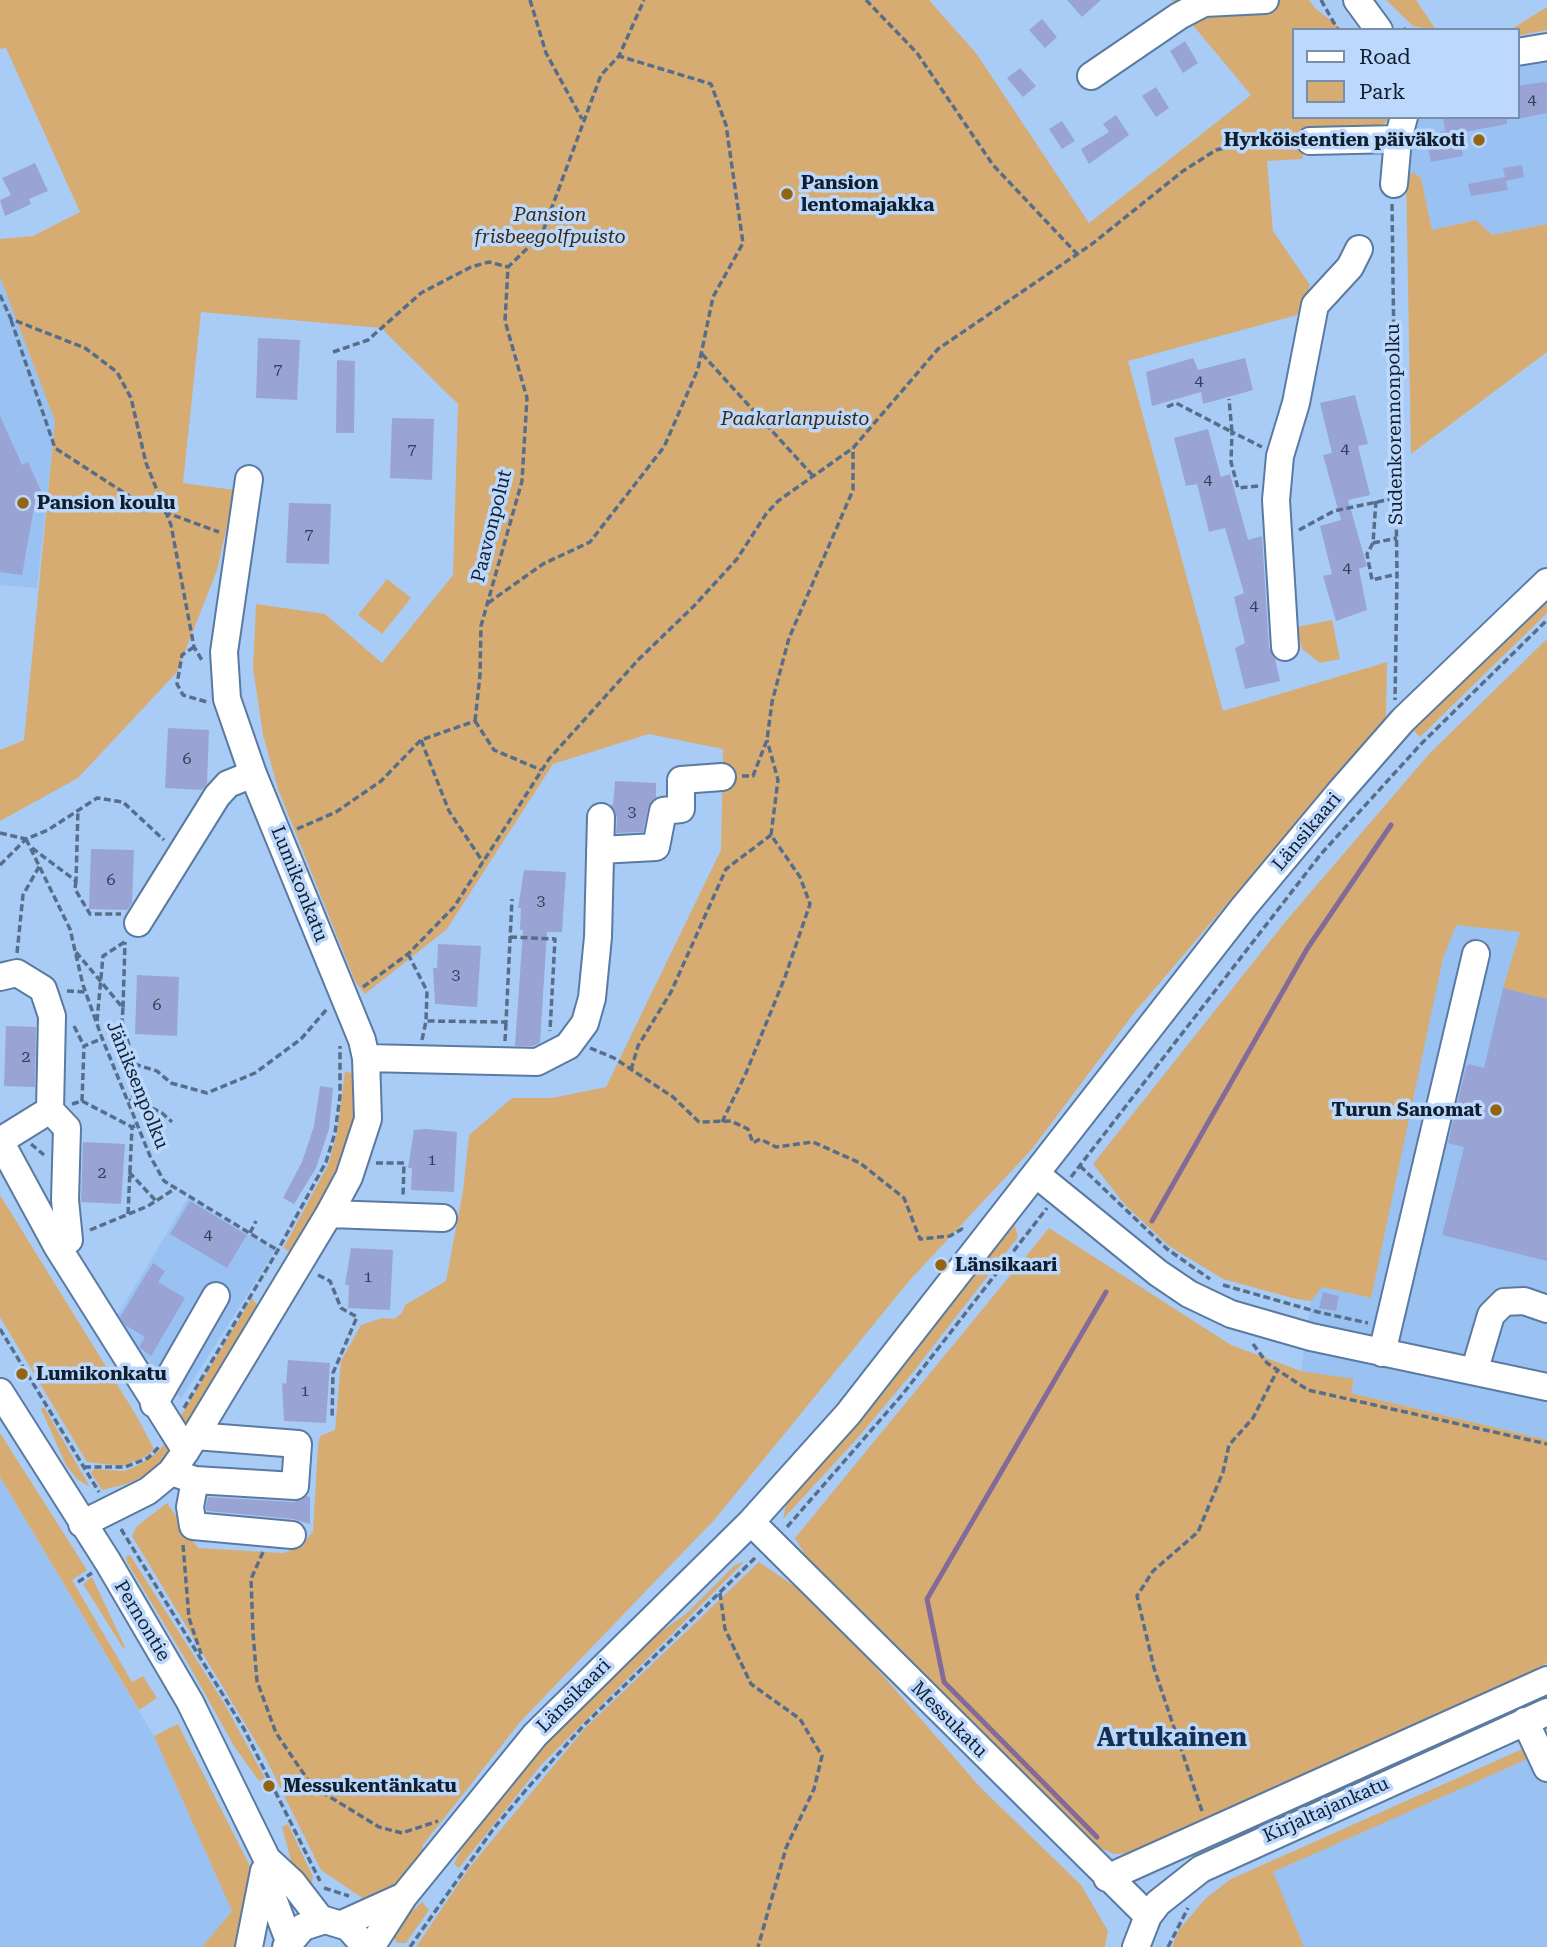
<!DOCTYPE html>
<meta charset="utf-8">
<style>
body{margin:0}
#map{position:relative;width:1547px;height:1947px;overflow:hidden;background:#a9ccf7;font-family:"Roboto Serif",serif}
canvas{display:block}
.legend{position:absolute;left:1292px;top:28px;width:228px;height:91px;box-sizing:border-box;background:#bcd8fc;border:2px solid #788eaa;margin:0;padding:9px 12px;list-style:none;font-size:21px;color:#111e2e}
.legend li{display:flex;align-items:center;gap:14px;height:35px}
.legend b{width:35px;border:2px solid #788eaa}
</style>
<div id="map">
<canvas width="1547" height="1947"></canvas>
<ul class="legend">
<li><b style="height:9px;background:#fff"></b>Road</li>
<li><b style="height:19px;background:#d7ac72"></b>Park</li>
</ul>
</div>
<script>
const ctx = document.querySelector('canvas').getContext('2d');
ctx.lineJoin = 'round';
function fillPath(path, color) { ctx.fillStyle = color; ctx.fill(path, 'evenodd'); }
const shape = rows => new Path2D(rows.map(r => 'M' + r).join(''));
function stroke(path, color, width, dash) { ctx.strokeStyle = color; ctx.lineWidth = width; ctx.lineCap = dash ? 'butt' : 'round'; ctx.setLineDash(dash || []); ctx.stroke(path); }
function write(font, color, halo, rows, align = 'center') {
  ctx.font = font + ' "Roboto Serif",serif'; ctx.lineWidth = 7; ctx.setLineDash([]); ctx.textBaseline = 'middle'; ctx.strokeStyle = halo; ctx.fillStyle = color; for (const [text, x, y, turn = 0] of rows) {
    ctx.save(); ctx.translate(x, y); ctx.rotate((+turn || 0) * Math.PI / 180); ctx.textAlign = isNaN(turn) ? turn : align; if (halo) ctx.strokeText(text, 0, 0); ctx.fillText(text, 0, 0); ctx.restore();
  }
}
const built = shape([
 [1547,61,1547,224,1491,235,1476,220,1432,230,1421,178,1406,174,1417,117,1517,117,1517,68],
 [0,277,55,421,37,588,0,585],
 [1547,639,1547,1440,1351,1393,1354,1380,1301,1371,1311,1301,1322,1287,1371,1298,1429,754],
 [188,1198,275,1251,181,1399,114,1321],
 [0,1477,154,1736,232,1911,202,1947,0,1947],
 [1547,1750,1547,1947,1203,1947,1272,1872]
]);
const green = shape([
 [0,0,929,0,976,53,1089,223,1251,95,1172,0,1309,0,1316,9,1343,30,1293,30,1293,117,1392,117,1381,126,1311,131,1302,159,1267,161,1273,231,1310,285,1301,314,1128,361,1223,711,1387,662,1386,717,1134,1013,1032,1149,909,1281,715,1519,521,1721,422,1846,426,1852,405,1879,371,1904,321,1870,265,1757,132,1536,137,1526,167,1503,198,1548,284,1553,303,1544,313,1531,318,1446,320,1436,335,1430,341,1361,361,1325,382,1318,394,1319,402,1313,405,1305,446,1281,463,1191,469,1135,512,1098,552,1098,606,1087,721,850,723,749,649,734,553,764,447,929,365,994,355,981,278,789,263,735,253,668,256,604,325,614,382,663,453,575,458,404,381,328,201,312,183,483,235,490,217,570,177,672,78,778,0,821,0,750,24,740,55,421,0,277,0,239,33,236,80,212,6,48,0,49],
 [1386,0,1416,0,1436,30,1413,26],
 [1547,7,1547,30,1517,36,1517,30,1510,30],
 [1414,173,1421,178,1432,230,1476,220,1492,235,1547,224,1547,352,1411,454,1406,174],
 [387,579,411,598,382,634,358,615],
 [1547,595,1547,613,1420,737,1410,727],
 [1332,620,1340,659,1320,663,1302,649,1297,627],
 [1547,639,1547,999,1503,988,1520,932,1456,925,1443,958,1371,1298,1322,1287,1311,1301,1296,1299,1223,1279,1169,1246,1126,1206,1093,1164,1286,921,1429,754],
 [345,1071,354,1074,357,1114,341,1168,293,1252,286,1250,284,1247,328,1165,337,1133],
 [0,1195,136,1415,154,1449,145,1457,122,1466,87,1462,0,1317],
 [1015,1225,1018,1237,914,1371,854,1442,783,1519,787,1501],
 [1049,1228,1231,1345,1301,1371,1354,1379,1351,1393,1547,1440,1547,1663,1474,1703,1136,1853,1114,1854,1100,1848,812,1566,795,1538],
 [252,1298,258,1307,188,1423,178,1421],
 [44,1407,90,1487,77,1479,66,1465,41,1409],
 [0,1433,87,1570,72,1580,132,1682,143,1676,157,1698,139,1710,0,1477],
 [166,1441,168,1450,164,1460,144,1476,127,1484,102,1490,91,1473,94,1469,124,1471,139,1465,159,1451],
 [130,1555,224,1703,265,1778,259,1781,234,1746,190,1667,127,1562,126,1556],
 [745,1561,541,1765,459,1868,454,1864,467,1838,533,1753,626,1656,686,1614,735,1565],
 [759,1562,806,1594,858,1647,980,1787,1081,1885,1108,1931,1105,1947,416,1947,469,1868,585,1728],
 [92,1577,125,1647,123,1648,83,1584],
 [178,1724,256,1878,241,1947,202,1947,232,1911,154,1736],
 [1527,1747,1532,1757,1273,1872,1304,1947,1172,1947,1178,1931,1206,1898,1231,1879],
 [288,1824,313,1877,311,1886,296,1872,292,1864,282,1827],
 [422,1902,429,1910,406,1943,397,1943,390,1932]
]);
const stream = shape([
 [1152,1221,1307,949,1391,825],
 [1097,1837,944,1682,927,1599,1106,1292]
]);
const building = shape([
 [1067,0,1101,0,1082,17],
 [1042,19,1057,37,1045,48,1029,30],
 [1185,41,1198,63,1183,73,1170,51],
 [1020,68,1036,86,1023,97,1007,78],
 [1543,82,1547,83,1547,113,1517,119,1517,86],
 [1156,87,1169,108,1156,117,1142,96],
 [1116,115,1129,135,1089,164,1081,149,1109,132,1103,124],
 [1443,117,1507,117,1507,124,1459,133,1463,156,1431,162,1425,135,1445,131],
 [1062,121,1075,141,1062,149,1049,129],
 [35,163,48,191,29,199,31,204,5,216,0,200,11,195,2,178],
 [1522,165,1524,177,1506,181,1508,190,1471,196,1468,184,1505,177,1503,168],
 [258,338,300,340,297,400,256,398],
 [1193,358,1198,370,1245,358,1253,390,1203,404,1201,392,1152,406,1146,372],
 [337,360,355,361,354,433,336,433],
 [1355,395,1368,444,1358,446,1370,495,1348,500,1367,566,1359,569,1367,610,1336,621,1323,576,1332,574,1320,526,1341,520,1323,455,1332,453,1320,403],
 [0,416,22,465,28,462,42,493,36,496,22,575,0,572],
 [392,418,434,419,432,480,390,478],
 [1208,429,1221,477,1230,474,1248,540,1262,536,1269,648,1275,659,1280,681,1245,689,1235,648,1245,643,1234,597,1244,593,1225,528,1209,532,1197,484,1186,486,1174,438],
 [289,503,331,504,329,564,286,563],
 [168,728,209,730,207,784,202,790,165,788],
 [615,781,656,783,656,798,648,808,643,832,616,833,617,817,610,804,613,805],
 [91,849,134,850,132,903,127,910,89,909],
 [524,870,566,872,562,932,547,932,540,1043,533,1046,515,1046,523,930,520,930,521,908,518,908],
 [438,944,481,946,477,1007,435,1004,433,968,437,968],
 [137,975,179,977,177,1036,135,1034],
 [1503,988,1547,999,1547,1261,1442,1235,1464,1147,1448,1143,1466,1067,1469,1064,1484,1068],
 [6,1026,36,1027,35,1087,4,1086],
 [320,1086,333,1088,329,1129,316,1168,294,1204,283,1198,302,1162,314,1126],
 [426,1129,457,1132,454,1192,411,1190,412,1168,408,1168,414,1130],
 [83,1142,125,1144,121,1204,81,1202],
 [190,1201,247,1235,227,1268,170,1234],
 [351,1248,393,1250,390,1310,348,1308,349,1285,345,1285],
 [153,1263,165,1271,158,1282,185,1298,151,1356,139,1347,145,1337,125,1325,120,1317],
 [1323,1292,1339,1296,1336,1311,1319,1308],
 [288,1360,330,1363,326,1423,284,1421,282,1383,286,1384],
 [306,1496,310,1497,310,1524,293,1519,207,1511,206,1507,208,1497,294,1502]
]);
const path = shape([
 [530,0,546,53,582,119],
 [866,0,917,53,993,165,1078,255],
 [1321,0,1338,30],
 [1404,30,1406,28],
 [1392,204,1397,574,1395,700],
 [0,295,11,319,85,348,117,372,131,398,146,463,171,525,194,647,203,662],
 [11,320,55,448,140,503,219,532],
 [333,352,368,340,421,293,471,267,489,262,508,267],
 [702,354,814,477],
 [1167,407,1176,403,1232,432,1229,399],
 [1258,486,1238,488,1231,462,1232,432,1262,447],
 [1376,501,1373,543,1367,554,1372,580,1397,574],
 [1299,530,1334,511,1396,498],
 [1373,543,1397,538],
 [488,603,543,564,590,542,664,447,698,369,713,297,743,243,726,125,711,84,619,56],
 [194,647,182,655,177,684,183,695,207,702],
 [475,721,480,675,481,626,522,481,527,398,505,321,508,267,542,234,601,75,619,56,644,0],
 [475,721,494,750,541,770],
 [421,740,449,811,483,862],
 [742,776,753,776,767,740,772,702,789,638,853,490,853,448],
 [297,829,336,812,381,781,421,740,475,721],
 [0,833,26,839],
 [26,839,70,929,83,985,102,1038,150,1156,164,1181,279,1251],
 [32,848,76,881,78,809],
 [0,865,26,839,48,830,97,798,123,802,164,840],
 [76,881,75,889,90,914,121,914],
 [510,937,555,939,550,1031],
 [76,952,123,1008,125,942],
 [17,953,23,895,40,865],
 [408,954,427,991,426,1021],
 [363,987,408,954,454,907,549,759,639,659,694,606,737,559,766,514,778,501,853,448,938,349,1092,244,1183,171,1216,150,1258,140,1291,141],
 [67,991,86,992],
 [123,1008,122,1020,134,1064,133,1099,129,1101],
 [97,1021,103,956,126,941],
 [74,1026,84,1046],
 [422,1040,426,1021,506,1022,512,899],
 [505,1041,506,1022],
 [590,1048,614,1058,673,1097,699,1122,731,1121,748,1129,753,1143,760,1139,776,1147,813,1142,860,1163,904,1198,920,1239,950,1236,962,1229,965,1231],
 [134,1064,157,1071,171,1083,207,1093,255,1073,301,1039,327,1009],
 [631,1070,638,1046,671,992,726,869,771,835],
 [133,1099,162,1113,172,1122],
 [82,1101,132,1127,138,1125],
 [72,1104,82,1101,84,1046,101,1039],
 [722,1122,746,1073,785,977,810,904,800,877,771,835,778,780,767,740],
 [31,1144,44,1155],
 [376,1163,404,1163,403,1197],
 [1080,1166,1167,1249,1210,1279],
 [129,1172,156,1201],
 [1071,1177,1321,854,1421,744,1547,620],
 [128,1214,132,1127],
 [90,1230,148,1206,176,1188],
 [250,1233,256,1221],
 [318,1275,330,1281,341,1308,357,1317,333,1373,332,1419],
 [1223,1285,1318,1312,1368,1323],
 [0,1329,99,1492],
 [1253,1344,1267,1363,1308,1390,1547,1444],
 [184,1408,278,1250,326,1162,335,1133,340,1096,340,1046],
 [84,1467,125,1467,148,1458,159,1447],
 [787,1527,902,1395,1047,1208],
 [121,1529,244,1729,320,1881],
 [183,1545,189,1618,201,1654],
 [263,1552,251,1579,253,1633,257,1681,276,1733,312,1786,379,1827,402,1833,438,1821],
 [78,1582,92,1573],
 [720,1593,725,1629,751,1684,800,1719,822,1756,814,1789,786,1848,758,1947],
 [1202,1811,1154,1668,1137,1596,1153,1571,1198,1532,1223,1472,1229,1445,1253,1418,1277,1371],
 [324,1888,349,1896],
 [410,1947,494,1828,525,1791,584,1725,756,1557],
 [1168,1947,1188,1908]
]);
const minor = shape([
 [1357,0,1379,30],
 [1517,52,1547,47],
 [1091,76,1179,16,1204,3,1265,0],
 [1310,141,1398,139,1404,117],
 [1394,184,1398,139],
 [1285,647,1276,500,1280,456,1296,403,1315,305,1350,267,1359,249],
 [600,850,656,847,663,811,681,809,681,780,722,777],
 [138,923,217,796,228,784,253,774],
 [0,977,17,973,43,989,52,1016,50,1110,67,1128,65,1200,69,1240],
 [366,1058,537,1062,568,1046,585,1023,592,998,598,937,601,817],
 [50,1110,0,1141,57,1246,186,1451],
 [1036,1174,1158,1273,1189,1294,1231,1314,1311,1337,1547,1387],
 [329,1214,443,1218],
 [1382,1353,1476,954],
 [1475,1369,1491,1315,1504,1302,1524,1301,1547,1309],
 [0,1392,108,1562,190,1702,267,1859,271,1893,289,1941],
 [154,1404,216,1296],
 [171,1472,195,1480,295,1486,298,1444,195,1436],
 [195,1480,190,1507,193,1526,292,1535],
 [751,1522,1148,1916],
 [82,1524,148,1491,171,1472,186,1451,329,1214,349,1177,368,1119,366,1058,362,1040,253,774,227,699,224,652,249,479],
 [1525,1721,1547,1768],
 [267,1859,292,1882,322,1921],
 [1107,1878,1547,1680],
 [342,1924,404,1896],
 [249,1947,264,1871],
 [286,1947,303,1927,325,1920,348,1927,366,1947],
 [371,1947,404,1896,535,1735,751,1522,848,1414,1243,908,1339,793,1403,720,1547,582],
 [1136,1947,1148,1916,1158,1903,1201,1869,1547,1712]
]);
const markers = [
 [1479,140,7,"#946413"],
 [787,194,7,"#946413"],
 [23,503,7,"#946413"],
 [1496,1110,7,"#946413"],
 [941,1265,7,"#946413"],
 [22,1374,7,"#946413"],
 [269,1786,7,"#946413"]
];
const numberNames = [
 ["4",1532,100],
 ["7",278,369],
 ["4",1199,381],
 ["7",412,449],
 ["4",1345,449],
 ["4",1208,480],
 ["7",309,534],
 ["4",1347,568],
 ["4",1254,606],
 ["6",187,759],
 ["3",632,812],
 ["6",111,880],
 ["3",541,901],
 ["3",456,975],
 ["6",157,1005],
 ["2",26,1057],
 ["1",432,1160],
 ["2",102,1173],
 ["4",208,1235],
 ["1",368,1277],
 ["1",305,1391]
];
const poiNames = [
 ["Hyrköistentien päiväkoti",1465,140,"right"],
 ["Pansion",801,183],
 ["lentomajakka",801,205],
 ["Pansion koulu",37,503],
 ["Turun Sanomat",1482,1110,"right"],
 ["Länsikaari",955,1265],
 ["Lumikonkatu",36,1374],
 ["Messukentänkatu",283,1786]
];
const parkNames = [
 ["Pansion",550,215],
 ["frisbeegolfpuisto",550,237],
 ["Paakarlanpuisto",795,419]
];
const streetNames = [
 ["Sudenkorennonpolku",1395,424,-91],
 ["Paavonpolut",492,526,-76],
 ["Länsikaari",1307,832,-50],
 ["Lumikonkatu",299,884,68],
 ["Jäniksenpolku",137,1085,68],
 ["Pernontie",142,1621,59],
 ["Länsikaari",574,1696,-45],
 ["Messukatu",949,1720,45],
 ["Kirjaltajankatu",1326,1810,-24]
];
const districtNames = [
 ["Artukainen",1172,1738]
];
fillPath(built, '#99c1f2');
fillPath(green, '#d7ac72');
stroke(stream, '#826b98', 5);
fillPath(building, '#99a4d5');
stroke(minor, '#5a7aa1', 30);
stroke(path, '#576e8b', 3.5, [7, 3.5]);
stroke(minor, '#fff', 26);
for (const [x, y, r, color] of markers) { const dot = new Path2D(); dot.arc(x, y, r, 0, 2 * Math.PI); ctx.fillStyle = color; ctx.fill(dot); stroke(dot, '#bcd8fc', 2.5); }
write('16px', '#334058', null, numberNames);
write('bold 19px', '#111e2e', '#bcd8fc', poiNames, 'left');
write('italic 19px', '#3d2a0f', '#bcd8fc', parkNames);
write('19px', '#111e2e', '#bcd8fc', streetNames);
write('bold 26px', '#133053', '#bcd8fc', districtNames);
</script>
